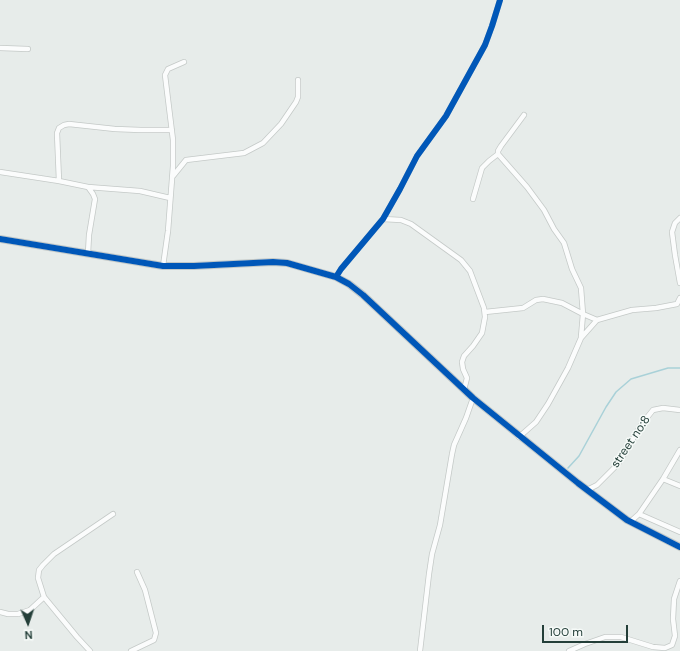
<!DOCTYPE html>
<style>
body{margin:0}
#map{position:relative;width:680px;height:651px;overflow:hidden;background:#e7ecea;font-family:"DM Sans",sans-serif}
canvas{display:block}
.north{position:absolute;left:8px;top:603px;width:40px;height:40px;-webkit-text-stroke:3px #f6faf8;paint-order:stroke;rotate:177deg;font-size:11px;font-weight:700;line-height:16px;text-align:center;color:#243f39}
.north::after{content:'';display:block;margin:auto;width:14px;height:18px;background:#243f39;clip-path:polygon(50% 0,100% 100%,50% 72%,0 100%)}
.scale{position:absolute;left:542px;top:625px;width:86px;height:18px;box-sizing:border-box;border:2px solid #243f39;border-top:0;padding-left:5px;font-size:12px;line-height:14px;white-space:nowrap;color:#243f39;-webkit-text-stroke:3px #f6faf8;paint-order:stroke}
</style>
<div id="map">
<canvas width="680" height="651"></canvas>
<div class="north">N</div>
<div class="scale">100 m</div>
</div>
<script>
const ctx = document.querySelector('canvas').getContext('2d');
ctx.lineJoin = 'round';
const shape = rows => new Path2D(rows.map(r => 'M' + r).join(''));
function stroke(path, color, width, dash) { ctx.strokeStyle = color; ctx.lineWidth = width; ctx.lineCap = dash ? 'butt' : 'round'; ctx.setLineDash(dash || []); ctx.stroke(path); }
function write(font, color, halo, rows, align = 'center') {
  ctx.font = font + ' "DM Sans",sans-serif'; ctx.lineWidth = 3; ctx.setLineDash([]); ctx.textBaseline = 'middle'; ctx.strokeStyle = halo; ctx.fillStyle = color; for (const [text, x, y, turn = 0] of rows) {
    ctx.save(); ctx.translate(x, y); ctx.rotate((+turn || 0) * Math.PI / 180); ctx.textAlign = isNaN(turn) ? turn : align; if (halo) ctx.strokeText(text, 0, 0); ctx.fillText(text, 0, 0); ctx.restore();
  }
}
const stream = shape([
 [568,468,579,456,606,407,616,392,631,379,668,368,680,368]
]);
const minor = shape([
 [0,48,28,49],
 [498,154,527,187,544,210,554,229,564,243,572,269,581,288,583,314,581,337],
 [0,172,59,181,88,187,93,194,95,199,89,235,88,253],
 [173,176,186,160,244,153,263,143,281,124,296,102,298,97,298,80],
 [59,181,57,133,59,128,64,125,69,124,115,129,141,130,172,130],
 [88,187,140,191,170,198],
 [473,199,482,168,489,161,498,154,498,151,501,146,524,115],
 [680,218,675,223,672,232,675,255,680,283],
 [383,219,401,220,411,224,461,260,470,271,484,308,485,317,482,333,473,346,464,356,462,362,463,369,467,378,464,390],
 [163,266,168,231,173,166,173,140,165,75,168,69,184,62],
 [336,277,341,269,383,219,400,189,417,156,446,116,485,45,492,26,500,0],
 [485,312,523,308,536,300,543,299,562,303,583,314,597,320],
 [519,437,536,422,548,404,568,368,581,338,597,320,632,310,656,308,677,304,680,298],
 [663,479,680,486],
 [587,490,597,485,618,464,641,425,653,410,663,408,680,410],
 [639,514,680,532],
 [630,522,639,514,663,479,680,450],
 [44,597,77,637,90,651],
 [0,612,8,614,18,614,30,610,44,597,38,578,39,570,43,565,54,554,113,514],
 [131,651,154,640,156,633,145,590,137,572],
 [420,651,429,574,432,554,440,525,452,454,454,445,466,418,473,398],
 [569,651,585,644,605,637,621,637,653,647,665,648,672,645,675,636,673,619,674,599,680,581]
]);
const tertiary = shape([
 [0,239,163,266,194,266,273,262,287,263,336,277,349,284,363,295,473,398,578,483,627,520,680,547]
]);
const cycleway = shape([
 [0,239,163,266,194,266,273,262,287,263,336,277,349,284,363,295,473,398,578,483,627,520,680,547],
 [336,277,341,269,383,219,400,189,417,156,446,116,485,45,492,26,500,0]
]);
const streetNames = [
 ["street no:8",631,442,-56]
];
stroke(stream, '#a9d1d8', 1.5);
stroke(minor, '#c4c9c7', 6);
stroke(tertiary, '#c4c9c7', 8);
stroke(minor, '#fbfcfc', 4.5);
stroke(tertiary, '#fbfcfc', 5.5);
stroke(cycleway, '#0057b8', 6);
write('12px', '#243f39', '#f6faf8', streetNames);
</script>
